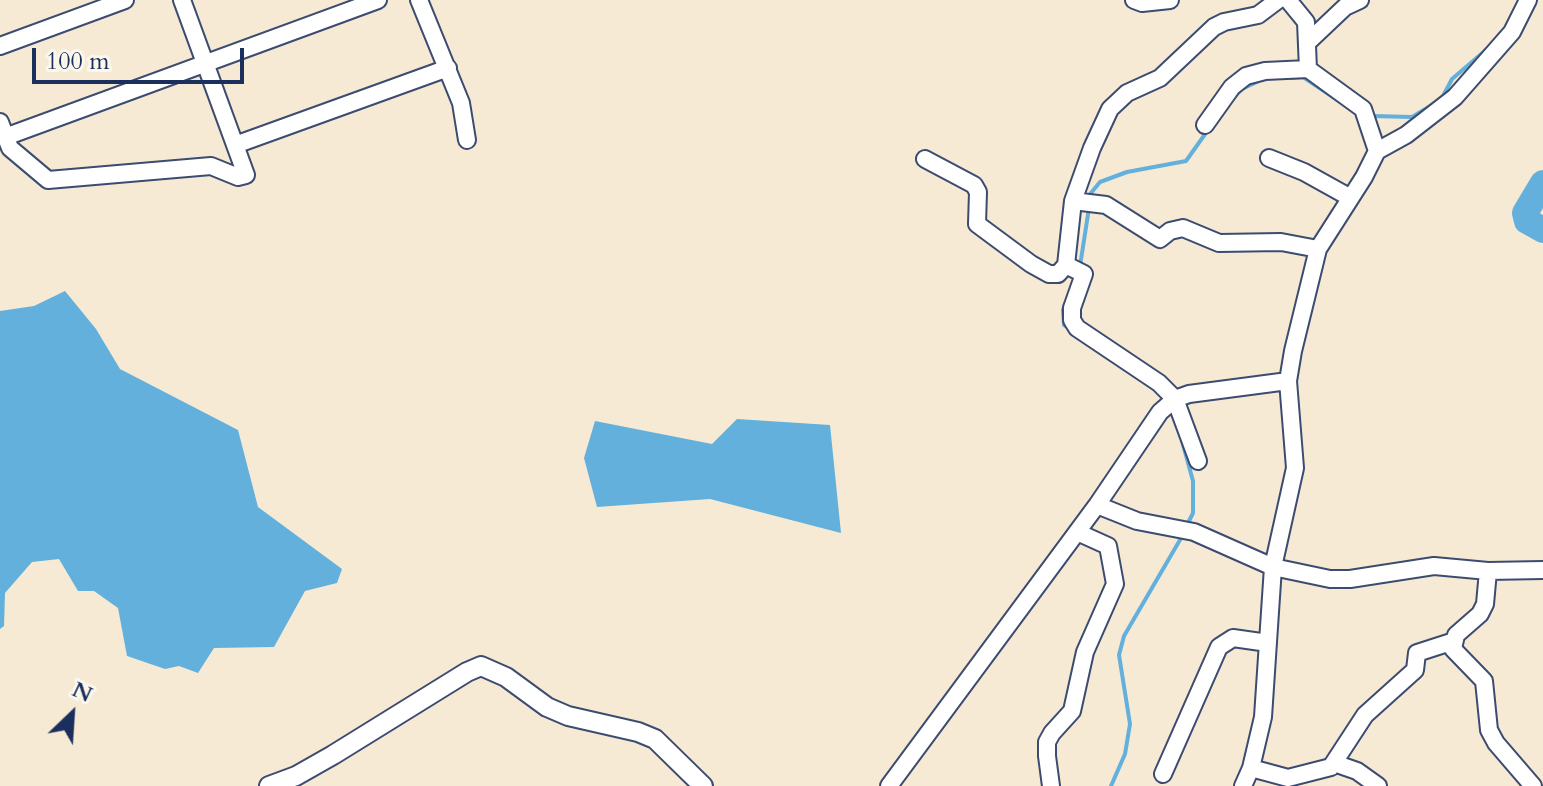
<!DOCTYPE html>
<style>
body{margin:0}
#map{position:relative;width:1543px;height:786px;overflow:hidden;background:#f6ead5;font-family:Cardo,serif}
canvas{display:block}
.north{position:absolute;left:32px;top:674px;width:80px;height:80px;-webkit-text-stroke:6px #fbf7ec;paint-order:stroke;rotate:25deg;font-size:22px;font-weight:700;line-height:32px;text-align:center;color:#1b2f5e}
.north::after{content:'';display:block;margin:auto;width:28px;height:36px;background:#1b2f5e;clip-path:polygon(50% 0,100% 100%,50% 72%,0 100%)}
.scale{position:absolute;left:32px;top:48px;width:212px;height:36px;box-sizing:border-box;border:4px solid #1b2f5e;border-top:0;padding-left:10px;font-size:24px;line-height:28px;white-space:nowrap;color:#1b2f5e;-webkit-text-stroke:6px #fbf7ec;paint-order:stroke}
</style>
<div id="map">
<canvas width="1543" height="786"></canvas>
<div class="north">N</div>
<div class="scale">100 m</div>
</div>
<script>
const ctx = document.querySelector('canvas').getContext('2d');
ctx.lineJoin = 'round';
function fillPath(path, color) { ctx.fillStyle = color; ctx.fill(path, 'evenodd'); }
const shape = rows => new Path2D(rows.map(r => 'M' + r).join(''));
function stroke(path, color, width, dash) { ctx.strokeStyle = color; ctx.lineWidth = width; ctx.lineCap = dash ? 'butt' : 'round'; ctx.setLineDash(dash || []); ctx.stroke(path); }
const water = shape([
 [65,291,96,329,120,369,238,430,258,507,342,569,337,583,305,591,274,647,214,648,198,673,179,666,165,669,127,656,118,608,94,591,78,591,59,559,32,562,5,593,4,626,0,629,0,311,34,306],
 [737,419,830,425,841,533,710,499,597,507,584,458,595,421,712,444]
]);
const stream = shape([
 [1291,78,1303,77,1339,101],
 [1233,98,1242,89,1263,79],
 [1442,98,1452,79,1487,49],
 [1372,116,1412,117,1432,105],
 [1090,199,1091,193,1100,182,1127,172,1186,161,1208,130],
 [1080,266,1089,208],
 [1065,304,1063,310,1064,325,1069,328],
 [1182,441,1193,481,1193,513,1187,525],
 [1111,786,1125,754,1130,724,1119,655,1124,636,1184,533]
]);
const river = shape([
 [1543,183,1525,213,1527,221,1543,230]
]);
const minor = shape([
 [419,0,461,103,467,140],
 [1134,0,1142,3,1170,0],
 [1288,0,1306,22,1308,69,1363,109,1377,151],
 [1307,43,1345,7,1360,0],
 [0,46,125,0],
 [0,122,10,148,48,180,211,166,238,177,246,175,182,0],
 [1205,125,1232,87,1246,76,1265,71,1308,69],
 [5,137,378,0],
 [235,145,448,68],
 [1269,158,1304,172,1349,197],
 [925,159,974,185,978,192,977,224,1031,264,1049,274,1058,274,1066,265,1084,274,1072,308,1072,320,1077,328,1159,383,1175,399,1198,461],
 [1073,201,1106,205,1160,239,1170,231,1183,228,1219,243,1281,242,1318,249],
 [1066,265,1073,201,1092,148,1110,109,1127,93,1160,78,1214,27,1224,22,1258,15,1278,0],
 [1097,505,1137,521,1194,532,1273,567,1330,579,1350,579,1434,566,1488,571,1543,570],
 [1488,571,1485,604,1480,614,1456,635,1453,649,1484,681,1489,730,1496,743,1533,786],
 [1334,763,1357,771,1378,786],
 [1251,768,1288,778,1331,767,1365,715,1415,670,1417,653,1454,641],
 [1163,774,1219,647,1233,638,1268,643],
 [889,786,1097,505,1160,412,1175,399,1189,394,1288,381],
 [1051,786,1047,756,1047,742,1052,733,1072,711,1085,652,1115,584,1108,546,1077,532],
 [1243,786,1251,768,1263,717,1273,567,1295,468,1288,381,1293,351,1318,249,1364,177,1377,151,1406,135,1455,97,1512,32,1528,0]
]);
const tertiary = shape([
 [269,786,296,776,333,755,467,672,481,666,506,677,547,707,568,716,638,732,655,739,703,786]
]);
fillPath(water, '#63b0dc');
stroke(stream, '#63b0dc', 4);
stroke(river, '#63b0dc', 26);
stroke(minor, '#3c4b70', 20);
stroke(tertiary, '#3c4b70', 22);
stroke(minor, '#fff', 16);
stroke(tertiary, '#fff', 18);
</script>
